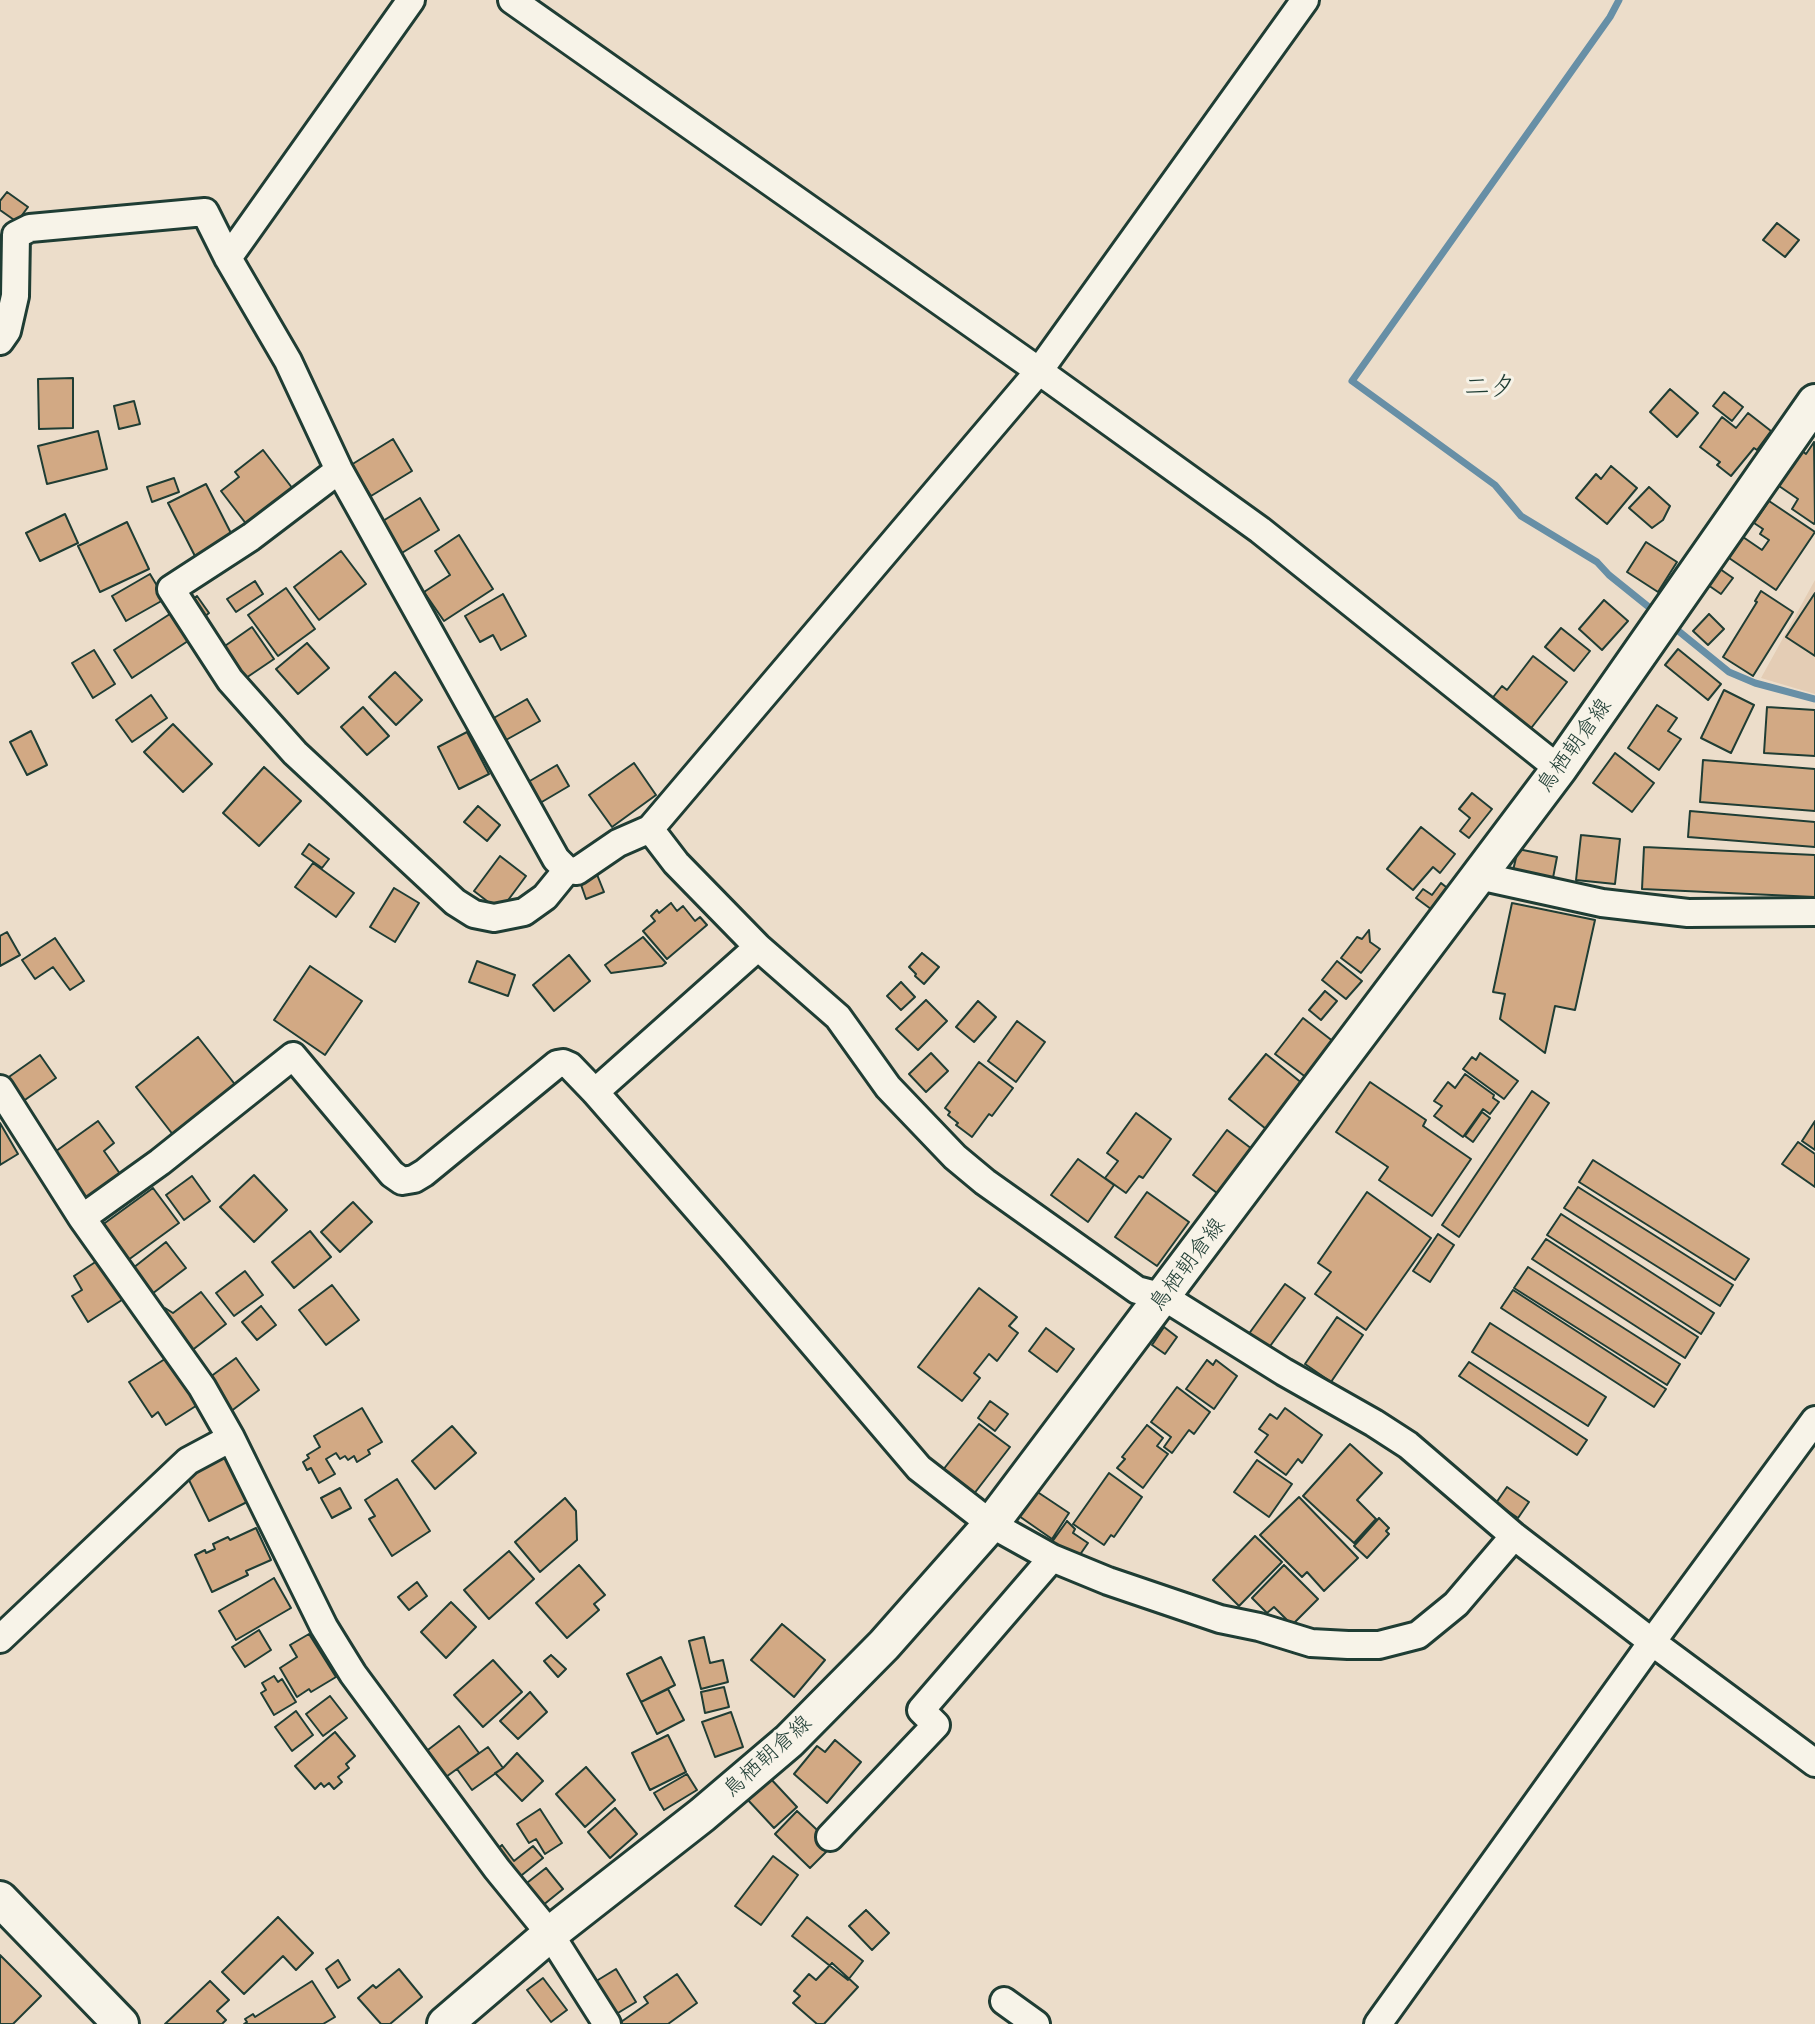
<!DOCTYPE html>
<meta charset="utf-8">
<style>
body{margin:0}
canvas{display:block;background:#ecddca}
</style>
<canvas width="1815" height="2024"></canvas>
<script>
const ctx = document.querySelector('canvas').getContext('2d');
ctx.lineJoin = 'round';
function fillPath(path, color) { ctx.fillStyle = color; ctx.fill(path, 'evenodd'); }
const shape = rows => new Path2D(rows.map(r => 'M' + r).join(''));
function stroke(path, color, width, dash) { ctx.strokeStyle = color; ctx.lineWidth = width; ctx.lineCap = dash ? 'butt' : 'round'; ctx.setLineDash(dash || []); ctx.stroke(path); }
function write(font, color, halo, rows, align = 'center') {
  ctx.font = font + ' "Balsamiq Sans","Klee One",sans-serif'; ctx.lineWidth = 6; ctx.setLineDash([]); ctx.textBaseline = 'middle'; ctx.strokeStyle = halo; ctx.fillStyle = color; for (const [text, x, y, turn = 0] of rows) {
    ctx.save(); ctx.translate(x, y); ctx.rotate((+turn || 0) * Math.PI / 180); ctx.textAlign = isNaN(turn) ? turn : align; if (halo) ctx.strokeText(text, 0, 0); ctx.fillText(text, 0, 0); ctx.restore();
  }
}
const built = shape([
 [1815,580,1815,694,1761,678]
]);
const stream = shape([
 [1619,0,1610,17,1352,381,1495,485,1521,516,1597,562,1609,575,1650,608],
 [1676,629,1729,672,1755,683,1815,699]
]);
const building = shape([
 [7,192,28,207,17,222,0,210,0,201,7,192],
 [1777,223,1799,240,1785,257,1763,240,1777,223],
 [73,378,73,428,39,429,38,379,73,378],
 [1670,389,1698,413,1677,437,1650,412,1670,389],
 [1724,392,1743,407,1732,421,1713,406,1724,392],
 [134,401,140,424,119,429,114,406,134,401],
 [1748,413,1771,431,1757,450,1754,448,1731,476,1717,465,1720,462,1700,447,1722,417,1736,428,1748,413],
 [98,431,107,469,47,484,38,446,98,431],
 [393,439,412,471,371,496,351,465,393,439],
 [1814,442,1815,522,1814,524,1792,509,1798,499,1779,486,1802,451,1806,454,1814,442],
 [263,450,293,489,247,525,221,491,239,477,235,472,263,450],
 [1611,466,1637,488,1607,524,1576,498,1596,474,1601,479,1611,466],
 [174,478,179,492,152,502,147,487,174,478],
 [206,484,236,543,198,562,168,503,206,484],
 [1649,487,1670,506,1663,520,1652,528,1629,508,1649,487],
 [420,498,439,530,397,556,378,524,420,498],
 [1769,501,1815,532,1776,590,1729,558,1743,537,1762,550,1769,540,1760,534,1763,529,1754,523,1769,501],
 [65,514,78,543,40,561,26,533,65,514],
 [127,522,149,569,100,592,78,546,127,522],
 [459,535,493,589,444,621,424,592,450,575,435,551,459,535],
 [1646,542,1677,562,1658,592,1627,572,1646,542],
 [341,551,366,584,319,620,294,587,341,551],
 [1720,569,1733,578,1721,594,1708,585,1720,569],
 [150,574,165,599,126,621,112,596,150,574],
 [255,581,263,594,236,612,227,599,255,581],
 [286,588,315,629,278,656,248,615,286,588],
 [1761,591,1793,612,1753,676,1723,657,1757,602,1755,601,1761,591],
 [1815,593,1815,656,1786,637,1815,593],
 [503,594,526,636,501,650,493,635,480,642,465,616,503,594],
 [197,596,209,613,198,622,185,605,197,596],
 [1604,600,1628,621,1602,650,1579,629,1604,600],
 [173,612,191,639,132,678,114,650,173,612],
 [1709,614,1724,629,1708,645,1693,631,1709,614],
 [252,627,274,659,243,680,222,648,252,627],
 [1561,628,1590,651,1574,671,1545,647,1561,628],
 [307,643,329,668,298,694,276,669,307,643],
 [1678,649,1721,684,1708,700,1665,665,1678,649],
 [94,650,115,684,93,698,72,663,94,650],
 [1533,656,1567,682,1525,736,1486,706,1502,686,1507,690,1533,656],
 [395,672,422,700,396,725,369,697,395,672],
 [1724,690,1754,705,1731,753,1701,738,1724,690],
 [151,695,167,718,132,742,116,720,151,695],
 [527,699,540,721,497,745,485,723,527,699],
 [1657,705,1677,718,1668,731,1681,739,1659,770,1628,748,1657,705],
 [363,707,389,736,367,755,341,727,363,707],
 [1767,707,1815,710,1815,756,1764,753,1767,707],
 [173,724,212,764,183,792,144,752,173,724],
 [31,731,47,765,27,775,10,742,31,731],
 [467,732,489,774,459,789,438,747,467,732],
 [1615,753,1654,783,1632,812,1593,783,1615,753],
 [1703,760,1815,769,1815,811,1700,802,1703,760],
 [634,763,656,795,612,827,589,795,634,763],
 [557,765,569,786,535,806,523,785,557,765],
 [264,767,301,801,259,846,223,813,264,767],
 [1472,793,1492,809,1469,838,1460,831,1470,818,1459,809,1472,793],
 [478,806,500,825,487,841,464,822,478,806],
 [1690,811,1815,822,1815,847,1688,837,1690,811],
 [1421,827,1455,854,1440,873,1433,867,1413,890,1387,869,1421,827],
 [1581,835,1620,839,1615,884,1576,880,1581,835],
 [309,844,329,859,322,868,302,854,309,844],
 [1644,847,1815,855,1815,897,1642,889,1644,847],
 [1518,849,1557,857,1552,883,1512,875,1518,849],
 [500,856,526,876,500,911,474,891,500,856],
 [313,863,354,893,336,917,295,887,313,863],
 [596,872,604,892,586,899,579,879,596,872],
 [1441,883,1455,894,1439,915,1416,898,1423,889,1432,895,1441,883],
 [394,888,419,903,395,942,370,927,394,888],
 [671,903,677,911,683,906,695,921,700,917,707,925,667,959,643,931,655,921,651,916,657,910,659,913,671,903],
 [1512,903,1595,920,1575,1010,1555,1006,1545,1053,1500,1019,1505,994,1493,992,1512,903],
 [1369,930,1370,942,1380,949,1361,973,1341,958,1357,937,1362,939,1369,930],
 [7,932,20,955,0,966,0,936,7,932],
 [643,937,666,963,662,966,611,973,605,965,643,937],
 [55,938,84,981,70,990,53,967,35,979,22,960,55,938],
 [922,953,939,967,924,984,915,976,916,974,909,967,922,953],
 [569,955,590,981,554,1011,533,985,569,955],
 [477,961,515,975,508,996,469,982,477,961],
 [1337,961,1362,981,1346,999,1322,980,1337,961],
 [310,966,362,1001,325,1055,274,1020,310,966],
 [901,982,915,997,901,1010,887,996,901,982],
 [1325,991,1337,1001,1321,1020,1309,1010,1325,991],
 [926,1000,947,1021,918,1050,896,1029,926,1000],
 [978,1001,996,1017,974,1042,956,1027,978,1001],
 [1303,1018,1343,1049,1315,1084,1275,1054,1303,1018],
 [1017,1021,1045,1042,1016,1082,988,1061,1017,1021],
 [198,1037,237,1087,174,1136,136,1087,198,1037],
 [931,1053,948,1071,926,1092,909,1074,931,1053],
 [1480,1053,1518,1081,1504,1099,1463,1069,1472,1057,1476,1060,1480,1053],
 [1266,1054,1303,1084,1266,1129,1229,1099,1266,1054],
 [40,1055,56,1078,22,1102,6,1079,40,1055],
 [979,1062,1013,1088,992,1116,989,1114,972,1137,956,1125,958,1123,948,1115,950,1112,945,1108,979,1062],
 [1465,1074,1494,1095,1493,1098,1499,1102,1490,1114,1483,1109,1463,1137,1434,1116,1442,1106,1434,1101,1448,1082,1455,1088,1465,1074],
 [1370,1082,1426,1120,1423,1126,1471,1159,1432,1216,1379,1180,1388,1167,1336,1132,1370,1082],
 [1532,1091,1549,1103,1459,1237,1442,1225,1532,1091],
 [1482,1112,1490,1118,1473,1142,1465,1136,1482,1112],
 [1136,1113,1171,1139,1143,1178,1139,1176,1126,1193,1105,1178,1118,1161,1107,1153,1136,1113],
 [98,1121,114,1143,104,1151,123,1178,88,1204,52,1154,98,1121],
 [1815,1121,1815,1150,1802,1141,1815,1121],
 [0,1123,18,1154,0,1165,0,1123],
 [1227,1130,1252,1149,1245,1158,1248,1160,1221,1196,1193,1175,1227,1130],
 [1798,1142,1815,1154,1815,1187,1782,1164,1798,1142],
 [1078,1159,1114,1185,1088,1222,1051,1195,1078,1159],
 [1593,1160,1749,1259,1735,1280,1579,1182,1593,1160],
 [254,1175,287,1210,254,1242,220,1207,254,1175],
 [192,1176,210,1201,184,1220,166,1195,192,1176],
 [1578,1187,1733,1285,1720,1306,1564,1208,1578,1187],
 [153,1188,179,1223,124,1263,98,1228,153,1188],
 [1147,1192,1189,1222,1157,1266,1115,1237,1147,1192],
 [1367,1192,1431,1238,1366,1330,1315,1294,1331,1272,1318,1263,1367,1192],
 [353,1202,372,1222,340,1252,321,1232,353,1202],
 [1561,1214,1714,1313,1701,1334,1547,1235,1561,1214],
 [310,1231,331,1257,294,1288,272,1262,310,1231],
 [1438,1234,1454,1245,1430,1282,1413,1271,1438,1234],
 [1546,1239,1698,1337,1685,1358,1532,1259,1546,1239],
 [166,1242,186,1268,148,1297,128,1272,166,1242],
 [100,1259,125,1298,88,1322,72,1296,82,1290,74,1276,100,1259],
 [1528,1267,1680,1364,1667,1385,1514,1288,1528,1267],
 [245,1271,263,1295,234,1316,216,1293,245,1271],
 [1285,1284,1305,1298,1268,1349,1248,1335,1285,1284],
 [332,1285,359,1320,326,1345,299,1310,332,1285],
 [979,1288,1017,1317,1009,1326,1018,1333,997,1361,989,1354,974,1373,980,1378,962,1401,918,1367,979,1288],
 [1513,1290,1666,1389,1654,1407,1501,1308,1513,1290],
 [201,1292,226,1324,186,1355,155,1315,165,1308,173,1313,201,1292],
 [261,1306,276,1325,257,1340,242,1322,261,1306],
 [1337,1317,1363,1335,1331,1382,1305,1364,1337,1317],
 [1490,1323,1606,1397,1588,1426,1472,1352,1490,1323],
 [1164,1327,1177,1337,1165,1354,1152,1345,1164,1327],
 [1046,1328,1074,1349,1057,1372,1029,1351,1046,1328],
 [168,1357,199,1404,166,1425,158,1412,152,1417,129,1382,168,1357],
 [236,1358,259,1390,230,1412,206,1380,236,1358],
 [1207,1360,1213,1365,1216,1360,1237,1376,1214,1409,1186,1389,1207,1360],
 [1469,1362,1587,1440,1577,1455,1459,1376,1469,1362],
 [1177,1387,1210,1412,1194,1434,1189,1430,1172,1453,1164,1447,1171,1437,1151,1422,1177,1387],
 [990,1401,1008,1414,995,1431,978,1418,990,1401],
 [362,1408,382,1442,368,1450,370,1454,357,1462,354,1456,348,1460,345,1456,340,1459,336,1453,326,1459,335,1474,319,1483,311,1468,307,1470,303,1462,309,1458,307,1455,320,1447,314,1436,362,1408],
 [1285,1408,1322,1435,1302,1463,1298,1459,1286,1475,1255,1452,1268,1435,1259,1429,1270,1414,1277,1419,1285,1408],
 [979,1424,1010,1447,970,1499,939,1475,979,1424],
 [1147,1425,1163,1438,1157,1446,1168,1454,1143,1488,1117,1468,1125,1459,1122,1457,1147,1425],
 [452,1426,476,1453,435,1489,412,1461,452,1426],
 [1350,1444,1382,1473,1357,1500,1376,1519,1354,1543,1303,1496,1350,1444],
 [228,1454,251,1500,209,1521,186,1474,228,1454],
 [1257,1460,1292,1484,1269,1517,1234,1492,1257,1460],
 [1109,1473,1142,1497,1114,1537,1111,1535,1104,1545,1073,1524,1109,1473],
 [397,1479,430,1531,392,1556,369,1519,375,1516,365,1500,397,1479],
 [1507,1487,1529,1502,1518,1518,1496,1503,1507,1487],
 [340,1488,351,1508,332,1518,321,1498,340,1488],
 [1036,1491,1069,1513,1052,1539,1019,1516,1036,1491],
 [1299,1497,1358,1558,1324,1591,1307,1572,1302,1577,1260,1535,1299,1497],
 [565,1498,576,1511,577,1540,540,1572,515,1542,565,1498],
 [1379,1518,1389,1528,1386,1531,1389,1534,1367,1558,1354,1546,1379,1518],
 [1067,1521,1075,1529,1073,1533,1088,1543,1077,1559,1052,1542,1067,1521],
 [256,1528,271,1560,246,1571,248,1575,212,1592,195,1555,205,1550,206,1553,215,1549,213,1544,228,1537,230,1540,256,1528],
 [1255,1536,1282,1562,1239,1606,1213,1580,1255,1536],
 [509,1551,534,1579,489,1619,464,1590,509,1551],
 [579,1565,605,1595,594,1604,599,1610,567,1638,536,1603,579,1565],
 [1284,1565,1318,1599,1292,1625,1274,1607,1267,1613,1252,1598,1284,1565],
 [274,1578,291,1608,236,1640,219,1611,274,1578],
 [417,1582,427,1596,409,1610,398,1597,417,1582],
 [451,1602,476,1627,446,1658,421,1632,451,1602],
 [782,1624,825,1660,794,1697,751,1660,782,1624],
 [259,1630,271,1650,245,1667,232,1647,259,1630],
 [309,1634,336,1677,311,1692,309,1689,297,1697,280,1668,297,1657,290,1645,309,1634],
 [704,1637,710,1663,723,1660,728,1682,701,1689,689,1641,704,1637],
 [551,1655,566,1669,558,1677,544,1661,551,1655],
 [661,1657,675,1685,641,1702,627,1674,661,1657],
 [493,1660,522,1692,483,1727,454,1695,493,1660],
 [274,1676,278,1682,282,1679,296,1702,274,1715,261,1693,266,1690,262,1683,274,1676],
 [724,1687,729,1707,705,1713,701,1692,724,1687],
 [668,1689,684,1720,657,1734,641,1702,668,1689],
 [530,1692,547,1712,518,1739,500,1721,530,1692],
 [330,1696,347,1718,323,1736,306,1714,330,1696],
 [296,1711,313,1735,292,1751,275,1727,296,1711],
 [731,1712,743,1747,715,1757,702,1722,731,1712],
 [459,1726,479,1753,439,1782,420,1756,459,1726],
 [335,1732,355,1756,346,1764,349,1768,338,1777,342,1782,334,1789,329,1783,324,1787,321,1783,315,1789,295,1766,335,1732],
 [668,1735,686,1772,650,1790,632,1753,668,1735],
 [835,1740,861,1762,827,1803,794,1774,817,1746,825,1752,835,1740],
 [488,1747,503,1768,472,1790,457,1769,488,1747],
 [517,1753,543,1781,522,1801,495,1773,503,1768,517,1753],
 [586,1767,615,1800,585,1827,556,1794,586,1767],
 [687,1774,697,1790,664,1810,654,1793,687,1774],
 [770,1778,797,1807,774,1828,747,1799,770,1778],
 [615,1808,637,1834,610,1858,588,1832,615,1808],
 [540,1809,562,1843,545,1854,536,1839,529,1843,517,1824,540,1809],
 [797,1811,833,1845,810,1868,775,1834,797,1811],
 [502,1845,514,1861,533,1846,543,1858,517,1879,495,1851,502,1845],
 [773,1856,798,1875,761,1925,735,1906,773,1856],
 [546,1868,563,1889,542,1906,523,1886,546,1868],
 [866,1910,889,1933,872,1950,849,1926,866,1910],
 [278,1917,313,1953,296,1970,283,1956,244,1994,222,1972,278,1917],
 [807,1917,863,1961,848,1980,792,1936,807,1917],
 [0,1955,41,1996,13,2024,0,2024,0,1955],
 [338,1960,350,1980,338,1988,326,1969,338,1960],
 [832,1963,858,1987,824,2024,817,2024,793,2003,800,1996,794,1991,809,1974,816,1980,832,1963],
 [399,1969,422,1997,390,2024,381,2024,358,1998,373,1985,376,1988,399,1969],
 [616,1969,636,2002,613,2016,593,1983,616,1969],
 [677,1974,697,2003,668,2024,622,2024,621,2022,648,2003,644,1997,677,1974],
 [543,1978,567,2010,551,2022,527,1990,543,1978],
 [210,1981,229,2000,217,2011,226,2020,222,2024,165,2024,210,1981],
 [312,1981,335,2017,323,2024,244,2024,247,2022,245,2019,253,2014,255,2017,312,1981]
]);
const minor = shape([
 [512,0,1039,371,1260,530,1559,769],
 [228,258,411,0],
 [0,341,7,331,15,296,16,235,30,228,205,212,228,258,288,361,339,470,556,859,567,870,577,871,618,843,650,829,1039,371,1305,0],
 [339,470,251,537,171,589,230,680,295,753,455,902,474,914,494,918,524,912,545,897,567,870],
 [650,829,676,863,758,947,838,1017,888,1087,955,1157,985,1182,1137,1290,1164,1297,1284,1372,1374,1423,1408,1445,1514,1536,1652,1642,1815,1763],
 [1479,876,1602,903,1688,913,1815,912],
 [0,1089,82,1218,202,1387,231,1438,324,1627,353,1674,497,1869,550,1934,607,2024],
 [595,1092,758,947],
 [82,1218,160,1162,293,1056,392,1174,402,1181,414,1179,424,1173,557,1064,563,1063,570,1066,595,1092,733,1250,919,1468,991,1524,1052,1558,1108,1581,1220,1619,1259,1627,1311,1643,1348,1645,1379,1645,1418,1635,1456,1604,1514,1536],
 [0,1639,188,1461,231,1438],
 [830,1837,936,1725,921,1710,1052,1558],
 [1004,2001,1036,2024],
 [1378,2024,1652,1642,1815,1420]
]);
const major = shape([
 [0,1899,121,2024],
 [445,2024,550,1934,702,1815,789,1741,884,1645,991,1524,1559,769,1815,402]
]);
const streetNames = [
 ["鳥栖朝倉線",1575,746,-54],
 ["鳥栖朝倉線",1188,1265,-53],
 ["鳥栖朝倉線",768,1757,-42]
];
const quarterNames = [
 ["二夕",1490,388]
];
fillPath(built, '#e4cdb5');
stroke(stream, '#678fa6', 7);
fillPath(building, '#d2a984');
stroke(building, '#1f3d34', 2);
stroke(minor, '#1f3d34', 32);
stroke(major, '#1f3d34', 40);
stroke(minor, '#f7f3e8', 26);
stroke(major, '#f7f3e8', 34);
write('22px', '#1f3d34', '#f7f3e8', streetNames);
write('26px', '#1f3d34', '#f7f3e8', quarterNames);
</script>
